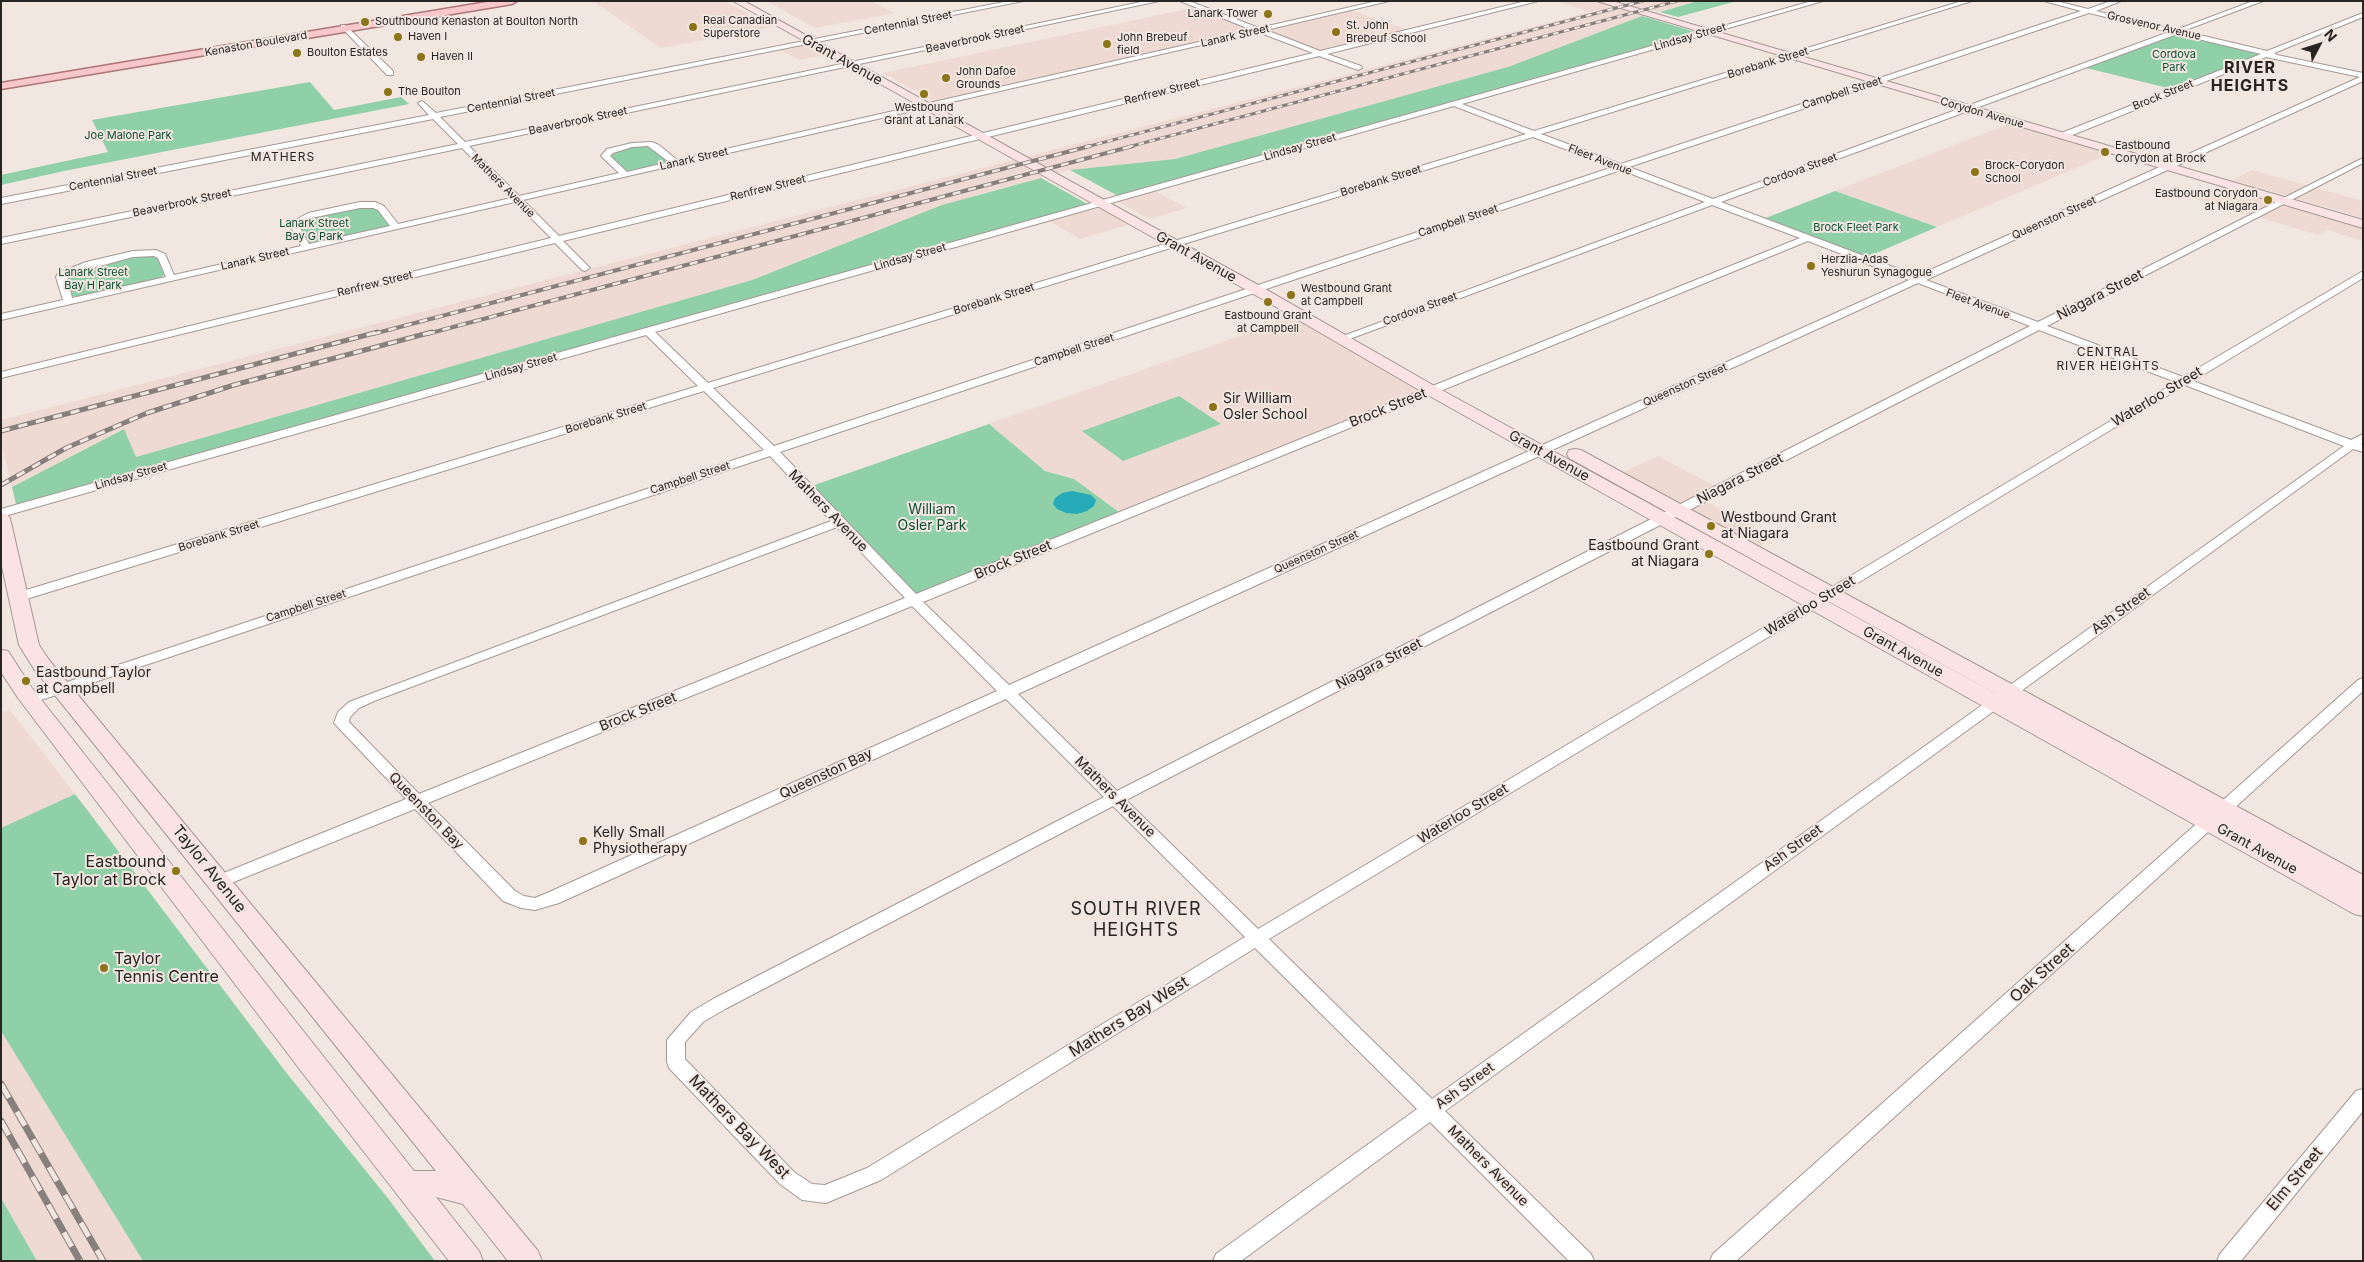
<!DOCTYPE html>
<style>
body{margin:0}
#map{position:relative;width:2364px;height:1262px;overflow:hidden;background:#f2e6e1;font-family:Inter,sans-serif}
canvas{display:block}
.frame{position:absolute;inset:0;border:2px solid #282422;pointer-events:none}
.north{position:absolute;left:2294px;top:20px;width:50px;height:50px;-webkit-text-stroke:4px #f2e6e1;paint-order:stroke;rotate:50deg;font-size:14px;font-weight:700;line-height:20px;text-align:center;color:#282422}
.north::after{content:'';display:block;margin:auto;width:18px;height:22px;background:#282422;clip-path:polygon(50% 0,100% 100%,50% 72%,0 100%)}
</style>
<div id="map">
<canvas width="2364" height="1262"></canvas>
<div class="frame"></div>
<div class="north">N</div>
</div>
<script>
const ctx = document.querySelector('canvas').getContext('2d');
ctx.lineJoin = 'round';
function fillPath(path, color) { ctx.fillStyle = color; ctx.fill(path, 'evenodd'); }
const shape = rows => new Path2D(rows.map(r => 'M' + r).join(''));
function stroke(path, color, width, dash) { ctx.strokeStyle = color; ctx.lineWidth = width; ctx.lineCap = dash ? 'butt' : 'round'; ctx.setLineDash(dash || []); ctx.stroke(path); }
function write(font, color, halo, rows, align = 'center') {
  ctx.font = font + ' Inter,sans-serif'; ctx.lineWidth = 4; ctx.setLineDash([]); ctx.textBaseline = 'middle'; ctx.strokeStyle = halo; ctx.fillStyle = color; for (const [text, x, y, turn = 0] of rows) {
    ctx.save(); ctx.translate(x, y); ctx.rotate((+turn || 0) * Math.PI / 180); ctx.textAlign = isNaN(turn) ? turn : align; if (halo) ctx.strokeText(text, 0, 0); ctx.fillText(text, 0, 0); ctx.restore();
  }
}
const built = shape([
 [593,1,724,1,773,27,661,48],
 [766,1,871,1,895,13,815,28],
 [1557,1,1596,1,1645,16,1509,67,1175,159,1070,170,983,193,882,228,752,280,136,457,123,429,12,487,1,442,1,420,1590,12],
 [1631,1,1698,1,1658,12,1625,3],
 [1197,7,1259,30,1350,10,1412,31,1320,54,1259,30,937,103,883,73],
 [810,42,831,54,799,60,778,49],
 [2014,122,2114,152,1937,227,1835,191],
 [2252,170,2363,201,2363,218,2232,180],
 [2224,184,2363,224,2363,241,2327,230,2318,235,2194,198],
 [1151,189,1187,208,1149,219,1113,199],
 [1099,204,1134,223,1080,239,1045,219],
 [1299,315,1432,391,1123,515,1074,479,1045,471,989,424],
 [1658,456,1721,489,1702,499,1773,538,1751,551,1615,476],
 [10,710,75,794,1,828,1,713],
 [1,1031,143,1261,37,1261,1,1198]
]);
const green = shape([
 [1698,1,1737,1,1678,17,1660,12],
 [1642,16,1702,34,1120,197,1070,170,1175,159,1508,67],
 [2176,32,2267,53,2176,90,2082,67],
 [310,82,334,110,401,97,409,104,64,171,1,185,1,175,108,152,92,120],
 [649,144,675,163,625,174,605,156,615,149],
 [1041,178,1091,206,648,331,16,504,12,487,124,429,136,457,752,280,942,205],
 [1835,191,1937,227,1860,260,1758,221],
 [375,205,396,227,306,247,296,221],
 [148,255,157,257,164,275,160,278,82,296,72,296,66,276,74,270,134,256],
 [1179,396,1221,424,1123,461,1082,431],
 [989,424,1045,471,1074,479,1123,515,914,600,806,488],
 [75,794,285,1071,387,1197,435,1261,143,1261,1,1031,1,828],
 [1,1198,37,1261,1,1261]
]);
const water = shape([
 [1072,491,1091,495,1096,500,1094,506,1087,511,1077,514,1066,513,1057,509,1053,504,1055,498,1062,493]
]);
const street = shape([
 [1009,1,1023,1,440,117,465,142,1146,1,1159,1,469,146,519,196,619,173,601,156,607,149,632,143,652,142,659,145,677,160,1252,30,1180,1,1189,1,1259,28,1377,1,1389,1,1266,30,1320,51,1526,1,1538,1,1327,54,1361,66,1362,68,1358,70,1319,56,563,241,590,268,585,271,582,270,555,243,1,378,1,372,551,238,515,202,1,320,1,314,63,300,56,277,58,273,86,262,133,251,156,250,165,254,174,275,301,246,289,224,308,213,360,202,375,202,384,206,398,224,511,198,462,148,1,244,1,238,458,144,433,119,1,204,1,198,429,115,418,103,422,101,436,113,1009,1],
 [1258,32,1313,53,559,236,523,200,1258,32],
 [648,146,669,162,627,172,610,156,613,153,632,147,648,146],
 [360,208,373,208,378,210,390,226,309,244,298,225,311,218,360,208],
 [154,256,158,258,166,277,72,298,67,275,133,257,154,256],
 [1812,1,1823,1,1462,104,1534,131,1962,1,1972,1,1541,134,1621,164,2081,11,2044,1,2056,1,2088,9,2111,1,2121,1,2096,11,2176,30,2253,1,2263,1,2183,31,2267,51,2363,13,2363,17,2274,53,2277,55,2363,73,2363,81,1926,280,2038,322,2363,158,2363,163,2047,326,2183,377,2363,271,2363,278,2193,381,2351,440,2363,434,2363,443,2361,444,2363,445,2363,452,2353,449,1445,1111,1591,1254,1594,1261,1569,1261,1430,1122,1241,1261,1213,1261,1216,1254,1417,1109,1255,948,881,1180,826,1203,802,1200,780,1184,669,1068,667,1062,667,1040,691,1012,713,999,1104,797,1006,699,559,903,535,910,521,908,503,901,415,809,226,885,220,887,214,885,212,881,214,877,406,799,334,723,338,712,349,702,831,521,770,456,35,702,25,702,23,699,25,696,764,450,704,391,23,600,18,601,11,597,13,594,698,386,646,335,1,517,1,509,1812,1],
 [2089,13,2169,32,1713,199,1629,167,2089,13],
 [2177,34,2261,54,2059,134,2059,138,2065,138,2266,57,2360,77,1917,276,1721,202,2177,34],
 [1454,106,1526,134,708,383,655,332,1454,106],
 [1533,137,1613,167,774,446,713,388,1533,137],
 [1621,170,1705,202,1335,339,1336,341,1344,341,1712,205,1800,238,916,594,780,452,1621,170],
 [1808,241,1909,280,1009,685,923,602,1808,241],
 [1918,283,2030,326,1117,791,1018,694,1918,283],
 [2039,330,2176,382,1258,929,1126,800,2039,330],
 [2185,385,2344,446,1432,1099,1269,939,2185,385],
 [837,527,905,598,419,794,349,722,350,717,359,708,374,701,837,527],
 [912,606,997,691,547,893,535,898,524,896,515,891,428,803,912,606],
 [1113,806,1245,937,867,1168,825,1185,812,1184,794,1172,685,1059,685,1042,703,1022,725,1009,1113,806],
 [341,25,345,25,393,71,393,75,387,75,341,27,341,25],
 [2363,678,2363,691,1736,1261,1710,1261,1713,1254,2358,680,2363,678],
 [2363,1089,2363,1111,2241,1261,2217,1261,2220,1254,2356,1091,2363,1089]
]);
const secondary = shape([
 [733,1,744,1,1260,286,1438,388,2011,702,1569,458,1567,454,1569,450,1575,449,1581,450,2363,875,2363,916,2354,914,1426,394,1250,292,733,1],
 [1597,1,1612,1,2363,220,2363,228,1597,1],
 [1,513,7,514,10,518,39,645,49,660,538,1251,542,1261,508,1261,463,1204,436,1197,479,1251,483,1261,449,1261,301,1071,18,698,1,672,1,650,8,651,32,688,414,1171,436,1171,34,669,19,645,1,562,1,513]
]);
const primary = shape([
 [493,1,517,1,512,4,1,89,1,83,493,1]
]);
const railFar3 = shape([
 [1086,147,1643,1],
 [1128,147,1677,1]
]);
const railFar2 = shape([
 [373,334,1090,146],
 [427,334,1133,146]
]);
const railFar1 = shape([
 [1,431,378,332],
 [1,485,66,448,147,413,234,385,432,332]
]);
const rail = shape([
 [1,1084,103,1261],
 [1,1121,80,1261]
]);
const markers = [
 [1268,14,5,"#8c7418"],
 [365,22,5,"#8c7418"],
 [693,27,5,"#8c7418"],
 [1336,32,5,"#8c7418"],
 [398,37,5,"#8c7418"],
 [1107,44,5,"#8c7418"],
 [297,53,5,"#8c7418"],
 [421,57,5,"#8c7418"],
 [946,78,5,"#8c7418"],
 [388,92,5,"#8c7418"],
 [924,94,5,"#8c7418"],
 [2105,152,5,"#8c7418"],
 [1975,172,5,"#8c7418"],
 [2268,200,5,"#8c7418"],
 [1811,266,5,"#8c7418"],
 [1291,295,5,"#8c7418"],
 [1268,302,5,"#8c7418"],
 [1213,407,5,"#8c7418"],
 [1711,526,5,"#8c7418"],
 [1709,554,5,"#8c7418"],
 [26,681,5,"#8c7418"],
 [583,841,5,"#8c7418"],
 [176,871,5,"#8c7418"],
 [104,968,5,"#8c7418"]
];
const farPoinames = [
 ["Lanark Tower",1258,14,"right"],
 ["Real Canadian",703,21],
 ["Superstore",703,34],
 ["Southbound Kenaston at Boulton North",375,22],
 ["St. John",1346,26],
 ["Brebeuf School",1346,39],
 ["Haven I",408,37],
 ["John Brebeuf",1117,38],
 ["field",1117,51],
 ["Boulton Estates",307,53],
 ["Haven II",431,57],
 ["John Dafoe",956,72],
 ["Grounds",956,85],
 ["The Boulton",398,92],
 ["Westbound",924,108,"center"],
 ["Grant at Lanark",924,121,"center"],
 ["Eastbound",2115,146],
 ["Corydon at Brock",2115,159],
 ["Brock-Corydon",1985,166],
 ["School",1985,179],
 ["Eastbound Corydon",2258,194,"right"],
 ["at Niagara",2258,207,"right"],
 ["Herzlia-Adas",1821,260],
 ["Yeshurun Synagogue",1821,273],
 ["Westbound Grant",1301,289],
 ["at Campbell",1301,302],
 ["Eastbound Grant",1268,316,"center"],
 ["at Campbell",1268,329,"center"]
];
const farStreetnames = [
 ["Centennial Street",908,23,-11],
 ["Grosvenor Avenue",2154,26,13],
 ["Lanark Street",1235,36,-13],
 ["Lindsay Street",1690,37,-16],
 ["Beaverbrook Street",975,39,-12],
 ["Kenaston Boulevard",256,44,-10],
 ["Borebank Street",1768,63,-17],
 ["Renfrew Street",1162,92,-14],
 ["Campbell Street",1842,93,-18],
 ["Brock Street",2163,95,-22],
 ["Centennial Street",511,101,-11],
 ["Corydon Avenue",1982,113,16],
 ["Beaverbrook Street",578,121,-12],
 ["Lindsay Street",1300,147,-16],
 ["Lanark Street",694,159,-13],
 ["Fleet Avenue",1600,160,21],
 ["Cordova Street",1800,170,-20],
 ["Centennial Street",113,179,-11],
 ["Borebank Street",1381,181,-17],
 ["Mathers Avenue",503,186,45],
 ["Renfrew Street",768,188,-14],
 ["Beaverbrook Street",182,203,-12],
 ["Queenston Street",2054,218,-24],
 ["Campbell Street",1458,221,-18],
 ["Lindsay Street",910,257,-16],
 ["Lanark Street",255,259,-13],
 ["Renfrew Street",375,284,-14],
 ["Borebank Street",994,299,-17],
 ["Fleet Avenue",1978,304,20],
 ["Cordova Street",1420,309,-20],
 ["Campbell Street",1074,350,-18],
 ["Lindsay Street",521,367,-16],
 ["Queenston Street",1685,385,-24],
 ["Borebank Street",606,418,-17],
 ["Lindsay Street",131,476,-16],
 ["Campbell Street",690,478,-18],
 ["Borebank Street",219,536,-17],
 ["Queenston Street",1316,552,-24],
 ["Campbell Street",306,606,-18]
];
const farParknames = [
 ["Cordova",2174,55],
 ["Park",2174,68],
 ["Joe Malone Park",128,136],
 ["Lanark Street",314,224],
 ["Bay G Park",314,237],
 ["Brock Fleet Park",1856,228],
 ["Lanark Street",93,273],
 ["Bay H Park",93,286]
];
const farNeighbourhoodnames = [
 ["MATHERS",283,157],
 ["CENTRAL",2108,352],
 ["RIVER HEIGHTS",2108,366]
];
const streetNames = [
 ["Grant Avenue",842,60,29],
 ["Grant Avenue",1196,257,29],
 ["Niagara Street",2100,295,-27],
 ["Waterloo Street",2157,397,-31],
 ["Brock Street",1388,408,-22],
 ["Grant Avenue",1549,456,29],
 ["Niagara Street",1740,479,-27],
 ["Mathers Avenue",828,511,46],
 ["Brock Street",1013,560,-22],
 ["Waterloo Street",1810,606,-31],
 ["Ash Street",2121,611,-36],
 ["Grant Avenue",1903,652,29],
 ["Niagara Street",1379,664,-27],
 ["Brock Street",638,712,-22],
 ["Queenston Bay",826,774,-25],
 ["Mathers Avenue",1115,797,45],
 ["Queenston Bay",426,811,46],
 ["Waterloo Street",1463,814,-31],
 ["Ash Street",1793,848,-36],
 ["Grant Avenue",2257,849,29],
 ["Ash Street",1465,1086,-36],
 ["Mathers Avenue",1488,1166,45]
];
const poiNames = [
 ["Sir William",1223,399],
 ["Osler School",1223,415],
 ["Westbound Grant",1721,518],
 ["at Niagara",1721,534],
 ["Eastbound Grant",1699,546,"right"],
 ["at Niagara",1699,562,"right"],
 ["Eastbound Taylor",36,673],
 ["at Campbell",36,689],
 ["Kelly Small",593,833],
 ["Physiotherapy",593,849]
];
const parkNames = [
 ["William",932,510],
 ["Osler Park",932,526]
];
const farDistrictnames = [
 ["RIVER",2250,68],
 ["HEIGHTS",2250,86]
];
const nearPoinames = [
 ["Eastbound",166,862],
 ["Taylor at Brock",166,880],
 ["Taylor",114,959,"left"],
 ["Tennis Centre",114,977,"left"]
];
const nearStreetnames = [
 ["Taylor Avenue",209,869,51],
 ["Oak Street",2042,973,-42],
 ["Mathers Bay West",1129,1017,-32],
 ["Mathers Bay West",739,1127,46],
 ["Elm Street",2295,1179,-50]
];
const nearNeighbourhoodnames = [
 ["SOUTH RIVER",1136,910],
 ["HEIGHTS",1136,931]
];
fillPath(built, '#eedad2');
fillPath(green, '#90d0a9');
fillPath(water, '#28abb9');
stroke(street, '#a39994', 2);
stroke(secondary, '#a39994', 2);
stroke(primary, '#ab7678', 3);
fillPath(street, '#fff');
fillPath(secondary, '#fbe3e5');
fillPath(primary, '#f7c7ca');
stroke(railFar3, '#88807d', 3);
stroke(railFar2, '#88807d', 4);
stroke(railFar1, '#88807d', 5);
stroke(rail, '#88807d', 7);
stroke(railFar3, '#f2e6e1', 2, [5.5]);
stroke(railFar2, '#f2e6e1', 2.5, [8]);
stroke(railFar1, '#f2e6e1', 3, [9]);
stroke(rail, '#f2e6e1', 5, [16]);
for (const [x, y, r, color] of markers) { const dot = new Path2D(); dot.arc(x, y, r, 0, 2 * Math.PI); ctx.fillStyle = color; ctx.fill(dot); stroke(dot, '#f2e6e1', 2); }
write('11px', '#282422', '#f2e6e1', farPoinames, 'left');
write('11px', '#282422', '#f2e6e1', farStreetnames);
write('11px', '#0c4e30', '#f2e6e1', farParknames);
ctx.letterSpacing = '1px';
write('12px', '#282422', '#f2e6e1', farNeighbourhoodnames);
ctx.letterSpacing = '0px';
write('14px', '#282422', '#f2e6e1', streetNames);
write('14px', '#282422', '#f2e6e1', poiNames, 'left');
write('14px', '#0c4e30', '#f2e6e1', parkNames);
ctx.letterSpacing = '1px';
write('bold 16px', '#282422', '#f2e6e1', farDistrictnames);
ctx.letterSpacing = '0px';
write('16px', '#282422', '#f2e6e1', nearPoinames, 'right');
write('16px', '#282422', '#f2e6e1', nearStreetnames);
ctx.letterSpacing = '1px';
write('18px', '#282422', '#f2e6e1', nearNeighbourhoodnames);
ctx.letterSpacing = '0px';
</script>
